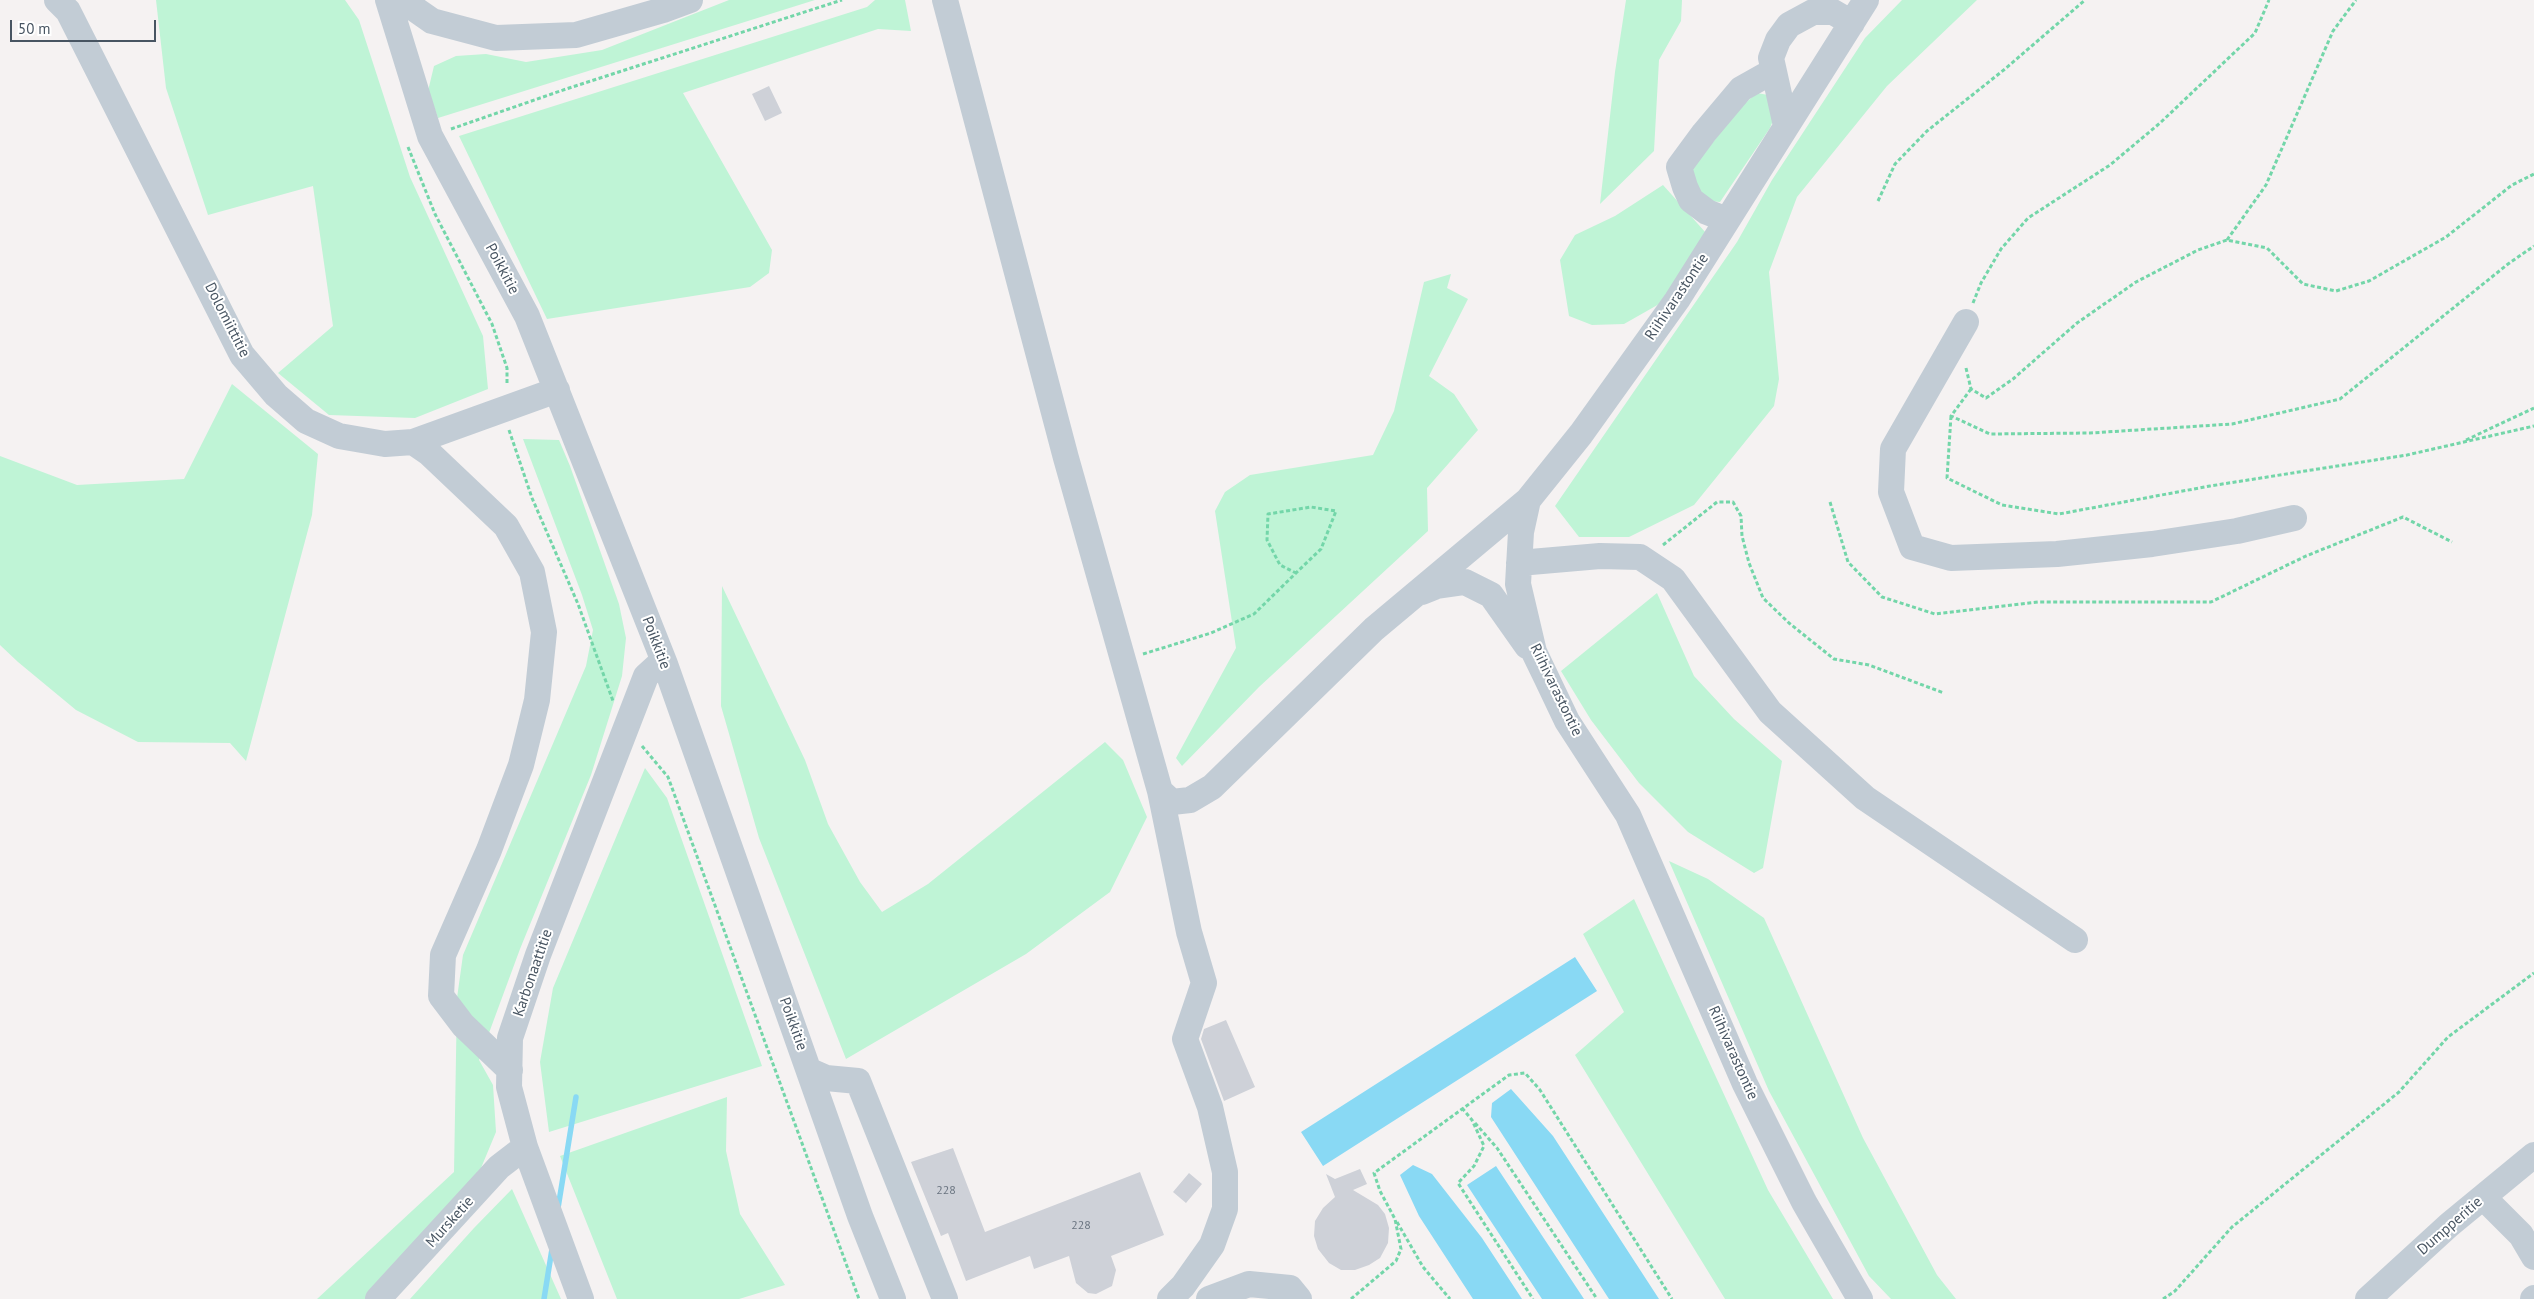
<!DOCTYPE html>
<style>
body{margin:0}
#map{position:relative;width:2534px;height:1299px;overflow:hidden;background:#f5f2f2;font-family:"PT Sans",sans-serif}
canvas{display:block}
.scale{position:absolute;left:10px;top:20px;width:146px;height:22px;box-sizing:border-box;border:2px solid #485562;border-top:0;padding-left:6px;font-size:15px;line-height:18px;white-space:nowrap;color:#485562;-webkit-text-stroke:4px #fff;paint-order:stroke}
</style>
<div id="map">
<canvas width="2534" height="1299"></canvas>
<div class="scale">50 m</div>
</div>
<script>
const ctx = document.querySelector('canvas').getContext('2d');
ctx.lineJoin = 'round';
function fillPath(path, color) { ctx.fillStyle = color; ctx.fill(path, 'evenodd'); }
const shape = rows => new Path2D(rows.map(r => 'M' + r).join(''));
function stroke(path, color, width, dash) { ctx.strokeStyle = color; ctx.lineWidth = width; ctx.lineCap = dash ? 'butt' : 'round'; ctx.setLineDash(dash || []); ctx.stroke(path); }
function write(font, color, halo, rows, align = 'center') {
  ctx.font = font + ' "PT Sans",sans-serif'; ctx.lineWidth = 4; ctx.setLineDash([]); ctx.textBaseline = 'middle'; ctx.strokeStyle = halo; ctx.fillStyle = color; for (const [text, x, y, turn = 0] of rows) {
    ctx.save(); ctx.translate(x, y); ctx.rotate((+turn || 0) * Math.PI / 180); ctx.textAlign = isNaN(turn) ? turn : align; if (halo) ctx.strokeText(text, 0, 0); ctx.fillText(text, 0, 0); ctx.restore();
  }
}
const green = shape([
 [156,0,345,0,359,20,410,177,483,336,488,389,415,418,329,415,278,373,333,326,313,186,208,215,166,88],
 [729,0,815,0,438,118,428,91,434,66,456,56,486,54,526,62,602,50],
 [875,0,905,0,911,31,878,29,683,93,772,250,769,273,750,287,547,319,459,136,867,7],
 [1626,0,1682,0,1681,21,1659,60,1654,151,1600,204,1615,72],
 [1902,0,1977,0,1887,86,1797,197,1769,272,1779,379,1774,406,1694,505,1629,537,1579,537,1555,506,1737,242,1772,180,1865,38],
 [1757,93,1768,95,1776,113,1770,128,1720,202,1701,200,1688,175,1738,109],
 [1663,185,1706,233,1668,299,1624,324,1592,325,1569,316,1560,260,1575,235,1615,216],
 [1451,274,1447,288,1468,299,1429,376,1454,394,1478,430,1427,488,1428,531,1259,687,1182,766,1176,758,1236,648,1215,511,1225,492,1250,475,1373,455,1394,411,1424,282],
 [232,384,318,454,312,515,246,761,230,743,138,742,76,710,18,662,0,645,0,456,77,485,184,479],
 [523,439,559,440,570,466,619,604,626,638,622,676,591,775,520,949,479,1060,493,1085,496,1132,481,1168,366,1299,317,1299,454,1172,457,998,463,955,586,666,593,630,582,595],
 [722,586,805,760,828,824,860,882,882,912,928,884,1105,742,1123,760,1147,817,1110,892,1026,954,846,1059,759,838,721,706],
 [1657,593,1694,676,1734,719,1782,761,1763,868,1754,873,1688,832,1639,783,1591,720,1561,671],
 [645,768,667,798,762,1066,549,1132,540,1062,553,988],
 [1669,861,1708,879,1764,918,1863,1138,1937,1275,1956,1299,1891,1299,1869,1276,1769,1091],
 [1634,899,1768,1190,1833,1299,1725,1299,1575,1055,1624,1012,1583,934],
 [727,1097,726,1151,740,1214,785,1285,739,1299,617,1299,560,1156],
 [512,1189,561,1299,410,1299,474,1228]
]);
const water = shape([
 [1575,957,1597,991,1323,1166,1301,1132],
 [1511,1089,1553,1136,1659,1299,1609,1299,1491,1117,1492,1103],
 [1413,1165,1432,1174,1482,1238,1522,1299,1473,1299,1419,1216,1400,1175],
 [1496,1166,1584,1299,1542,1299,1467,1185]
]);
const stream = shape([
 [558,1208,576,1097],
 [544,1299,552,1249]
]);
const building = shape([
 [769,86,782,113,765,121,752,94],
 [1226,1020,1255,1087,1224,1101,1201,1039,1204,1029],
 [953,1148,985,1232,1140,1172,1164,1235,1111,1256,1116,1270,1112,1286,1096,1294,1088,1293,1076,1283,1069,1256,1034,1269,1030,1256,966,1281,948,1233,941,1236,911,1162],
 [1360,1169,1367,1184,1353,1190,1378,1205,1385,1214,1389,1228,1388,1243,1380,1258,1369,1265,1355,1270,1341,1270,1329,1263,1318,1249,1314,1236,1315,1221,1323,1208,1335,1197,1326,1174,1335,1179],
 [1189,1173,1202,1184,1186,1203,1173,1192]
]);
const path = shape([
 [451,129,566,89,842,0],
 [408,147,435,214,492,324,507,368,507,384],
 [1878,201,1895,164,1927,131,2005,69,2085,0],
 [2227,240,2266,185,2333,31,2356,0],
 [1973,303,1981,283,2001,249,2028,218,2110,165,2160,123,2255,33,2269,0],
 [1966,368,1971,389,1986,398,2013,379,2077,323,2136,282,2198,250,2227,240,2267,248,2303,284,2336,291,2369,281,2446,237,2512,185,2534,174],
 [1971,389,1951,416,1990,434,2090,433,2232,424,2340,399,2508,264,2534,246],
 [1951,416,1947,478,2002,505,2059,514,2210,486,2407,455,2534,426],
 [509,430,532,498,578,604,613,701],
 [2466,440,2534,408],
 [1830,502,1848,562,1882,597,1935,614,2038,602,2211,602,2306,556,2403,517,2452,542],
 [1663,545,1717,502,1733,502,1741,516,1742,536,1749,563,1763,598,1789,623,1834,659,1869,665,1944,693],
 [1143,654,1211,633,1254,614,1296,573,1321,549,1336,511,1311,507,1268,514,1267,540,1280,565,1296,573],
 [642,746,668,777,859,1299],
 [1462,1108,1472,1120,1484,1146,1474,1166,1458,1183,1533,1299],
 [1475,1123,1497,1148,1597,1299],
 [1397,1222,1423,1267,1450,1299],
 [1351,1299,1396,1261,1401,1249,1395,1219,1380,1191,1374,1173,1509,1075,1525,1073,1540,1090,1672,1299],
 [2163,1299,2175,1291,2232,1227,2399,1092,2448,1037,2534,973]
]);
const minor = shape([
 [57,0,68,11,242,355,276,395,306,421,339,436,385,444,413,442,557,390],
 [388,0,430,136,527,316,665,664,860,1216,893,1299],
 [402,0,432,21,496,38,576,35,663,10,690,0],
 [945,0,1066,458,1160,791,1172,802,1190,800,1212,787,1374,629,1528,500],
 [1786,126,1771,58,1778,40,1789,25,1813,12,1833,12,1852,23],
 [1727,220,1707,212,1691,200,1685,187,1679,167,1704,133,1741,89,1773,71],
 [1966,322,1893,449,1891,492,1912,547,1951,558,2057,554,2152,544,2237,531,2294,518],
 [413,442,429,453,506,526,532,572,544,632,537,700,521,765,489,850,443,955,441,996,463,1025,510,1070],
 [1519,563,1600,556,1640,557,1673,579,1770,712,1865,798,2075,940],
 [1422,592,1437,586,1465,582,1491,595,1527,646],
 [1160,791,1189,932,1204,983,1185,1039,1210,1107,1225,1172,1225,1209,1212,1245,1183,1286,1170,1299],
 [810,1071,826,1078,858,1081,945,1299],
 [2483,1197,2521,1235,2534,1257],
 [378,1299,499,1167,525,1147],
 [581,1299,525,1147,509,1087,510,1038,538,955,646,676,657,666,665,664],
 [1209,1299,1249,1284,1290,1288,1299,1299],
 [1860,1299,1804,1202,1745,1084,1628,815,1567,721,1547,679,1534,652,1518,584,1521,532,1528,500,1581,434,1677,300,1866,0],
 [2368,1299,2449,1225,2534,1155],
 [2533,1299,2534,1298]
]);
const numberNames = [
 ["228",946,1191],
 ["228",1081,1226]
];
const streetNames = [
 ["Poikkitie",502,269,62],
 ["Riihivarastontie",1677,297,-56],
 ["Dolomiittitie",227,320,63],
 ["Poikkitie",656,643,69],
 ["Riihivarastontie",1556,690,64],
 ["Karbonaattitie",533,973,-71],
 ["Poikkitie",793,1024,70],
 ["Riihivarastontie",1733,1053,66],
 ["Mursketie",450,1222,-48],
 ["Dumpperitie",2450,1226,-41]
];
fillPath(green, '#bff4d6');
fillPath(water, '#89d9f4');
stroke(stream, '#89d9f4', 5.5);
fillPath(building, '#ced1d8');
stroke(path, '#73d6a9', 3, [4, 2.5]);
stroke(minor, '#c2ccd5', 26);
write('12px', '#6a7480', null, numberNames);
write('15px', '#485562', '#fff', streetNames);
</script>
